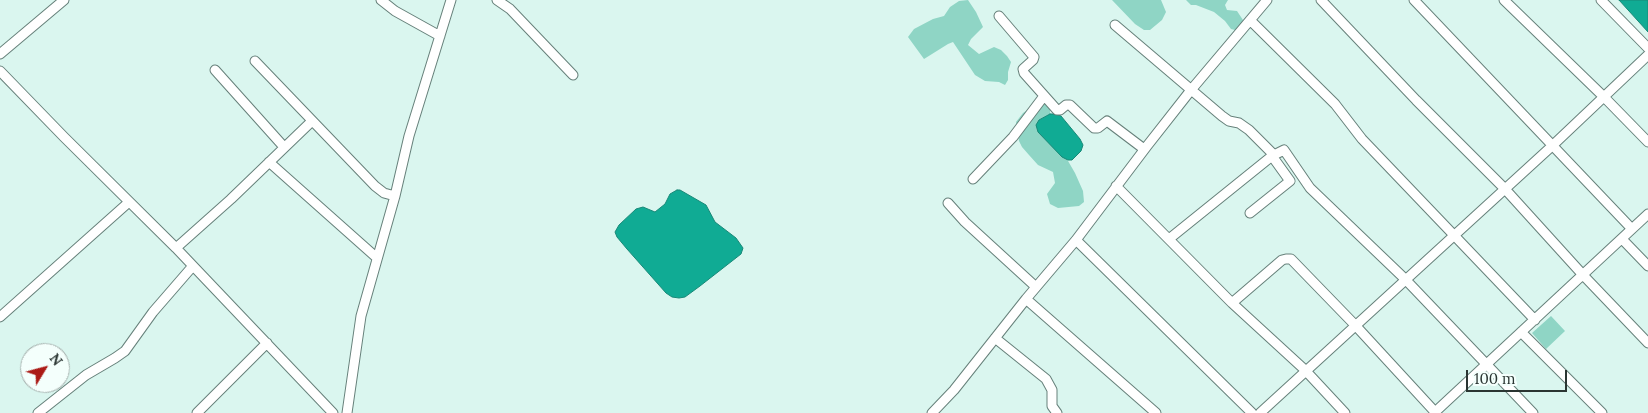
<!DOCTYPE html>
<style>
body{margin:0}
#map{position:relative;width:1648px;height:413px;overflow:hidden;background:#daf6ef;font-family:Lora,serif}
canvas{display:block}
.north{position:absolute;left:20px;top:343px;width:50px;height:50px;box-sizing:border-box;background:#f4fffc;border:1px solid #a3aeab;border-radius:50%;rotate:53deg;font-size:14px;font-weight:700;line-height:20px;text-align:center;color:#2a3532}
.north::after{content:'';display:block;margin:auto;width:18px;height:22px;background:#ab1a16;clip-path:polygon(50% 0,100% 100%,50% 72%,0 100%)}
.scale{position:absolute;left:1466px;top:370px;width:101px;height:22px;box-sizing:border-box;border:2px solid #2a3532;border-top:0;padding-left:6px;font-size:15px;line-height:18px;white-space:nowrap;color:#2a3532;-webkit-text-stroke:4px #f4fffc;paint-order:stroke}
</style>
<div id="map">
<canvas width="1648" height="413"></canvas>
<div class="north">N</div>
<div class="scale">100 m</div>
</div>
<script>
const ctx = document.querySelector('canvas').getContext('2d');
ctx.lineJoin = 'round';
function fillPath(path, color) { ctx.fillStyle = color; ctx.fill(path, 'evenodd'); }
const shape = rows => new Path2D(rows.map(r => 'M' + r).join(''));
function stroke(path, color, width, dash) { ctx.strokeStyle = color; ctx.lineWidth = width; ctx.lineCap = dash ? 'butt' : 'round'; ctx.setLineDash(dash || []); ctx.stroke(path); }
const green = shape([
 [968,0,976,12,983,27,971,39,968,45,979,54,994,47,1001,50,1007,56,1011,62,1008,72,1008,80,1005,85,999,82,985,81,975,75,953,42,948,44,924,59,908,37,914,29,933,19,944,16,950,7,959,1],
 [1112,0,1161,0,1166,12,1162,20,1150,30,1144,30,1135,24],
 [1186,0,1228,0,1225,5,1227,10,1237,11,1243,20,1243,23,1235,30,1231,29,1225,21,1214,12,1196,5,1191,5],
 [1043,100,1050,108,1050,114,1039,120,1057,142,1075,173,1083,191,1084,202,1079,206,1058,208,1050,204,1047,194,1055,183,1053,172,1038,165,1029,155,1022,147,1019,141,1016,122,1023,113],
 [1551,316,1565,331,1546,349,1532,333]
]);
const water = shape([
 [1619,0,1648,0,1648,32,1619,0],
 [1050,114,1056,114,1061,116,1080,139,1083,145,1081,151,1072,160,1068,160,1062,157,1038,132,1036,125,1039,120,1050,114],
 [677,190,680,190,706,205,715,222,736,238,743,248,741,254,700,286,685,297,679,298,672,297,666,293,627,249,617,237,615,232,619,225,636,209,643,207,655,212,665,204,670,194,677,190]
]);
const minor = shape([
 [381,0,395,11,440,36],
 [497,0,510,9,573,75],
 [1321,0,1416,100,1505,189,1583,275,1648,343],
 [1414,0,1632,229],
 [1504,0,1604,97,1648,142],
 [1601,0,1648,48],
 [999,16,1034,57,1033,60,1023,69,1024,73,1057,110,1060,110,1066,105,1070,105,1094,128,1098,128,1107,121,1144,149],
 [1250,20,1335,104,1362,139,1535,320],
 [1115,25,1222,116,1229,121,1239,123,1249,130,1274,155],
 [0,54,64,0],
 [255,61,375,186,384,193,395,196],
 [215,70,284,147],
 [0,71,64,137,176,248,333,413],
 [269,162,377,258],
 [973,179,1013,137,1044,96],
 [1116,186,1232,303,1305,370,1345,413],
 [948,203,965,222,1036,287],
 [1250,213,1290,181,1272,156],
 [1169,239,1272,156,1284,150,1310,188,1405,279,1533,413],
 [1622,239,1648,266],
 [1076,240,1252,413],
 [176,248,231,199,312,121],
 [1026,299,1156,413],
 [1232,303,1282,260,1286,259,1291,259,1355,325,1436,413],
 [0,317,129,202],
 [1521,332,1602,413],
 [995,338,1046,379,1052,390,1052,406,1057,413],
 [38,413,86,375,115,358,125,351,153,312,192,267],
 [197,413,267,343],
 [347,413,361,316,395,196,409,136,451,0],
 [932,413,954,390,1026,299,1076,240,1147,146,1191,90,1267,0],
 [1260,413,1552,146,1648,55],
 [1434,413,1648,214]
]);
fillPath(green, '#8fd5c5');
fillPath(water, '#10ab94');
stroke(water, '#188877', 1);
stroke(minor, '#66807a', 11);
stroke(minor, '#fff', 9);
</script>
